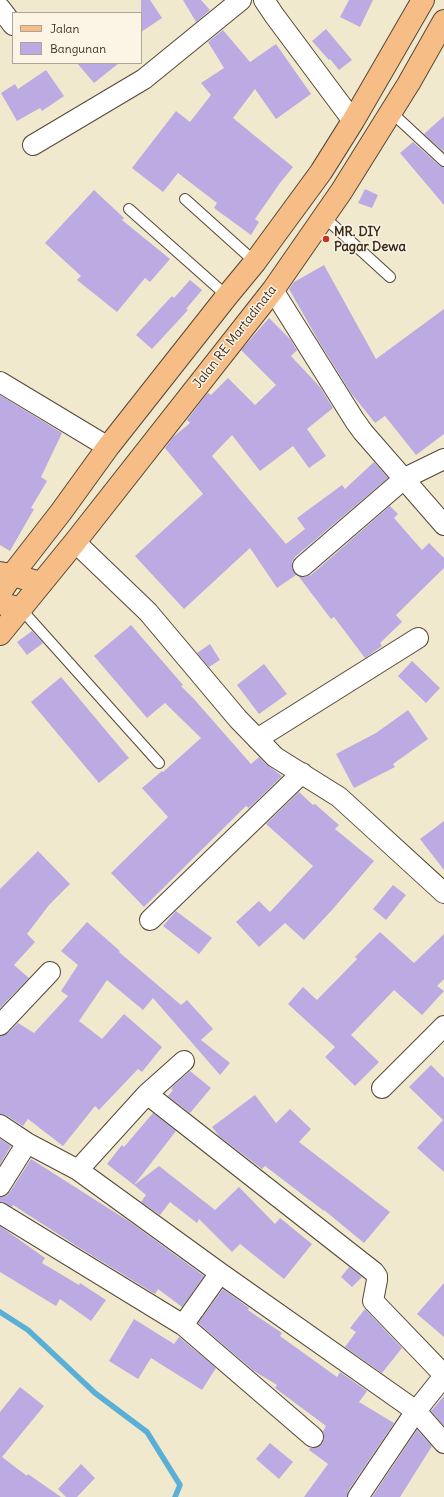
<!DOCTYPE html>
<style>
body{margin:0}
#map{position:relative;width:444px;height:1497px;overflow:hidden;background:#f1e9cd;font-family:Delius,sans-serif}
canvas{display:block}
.legend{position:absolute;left:12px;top:12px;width:130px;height:52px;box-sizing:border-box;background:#fcf5e5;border:1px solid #afa495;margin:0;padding:5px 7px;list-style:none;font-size:12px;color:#3b2a1e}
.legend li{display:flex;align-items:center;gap:8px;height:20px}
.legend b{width:20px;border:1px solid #afa495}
</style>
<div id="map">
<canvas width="444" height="1497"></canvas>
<ul class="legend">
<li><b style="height:5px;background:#f6be86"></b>Jalan</li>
<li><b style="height:11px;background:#bcabe2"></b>Bangunan</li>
</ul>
</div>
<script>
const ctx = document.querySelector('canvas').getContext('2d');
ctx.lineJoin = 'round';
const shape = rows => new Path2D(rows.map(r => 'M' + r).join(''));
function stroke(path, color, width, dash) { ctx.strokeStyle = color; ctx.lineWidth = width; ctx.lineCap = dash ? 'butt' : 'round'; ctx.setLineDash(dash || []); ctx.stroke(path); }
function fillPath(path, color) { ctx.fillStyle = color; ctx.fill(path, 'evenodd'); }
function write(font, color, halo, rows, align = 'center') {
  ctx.font = font + ' Delius,sans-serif'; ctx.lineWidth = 3; ctx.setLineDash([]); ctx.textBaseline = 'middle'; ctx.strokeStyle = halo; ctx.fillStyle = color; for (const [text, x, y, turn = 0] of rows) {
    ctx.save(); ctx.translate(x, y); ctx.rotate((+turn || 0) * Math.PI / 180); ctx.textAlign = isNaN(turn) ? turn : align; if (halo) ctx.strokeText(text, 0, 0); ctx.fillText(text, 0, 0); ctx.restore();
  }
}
const stream = shape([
 [0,1312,28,1330,95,1393,147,1432,180,1485,175,1497]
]);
const building = shape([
 [141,0,150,0,162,18,141,32],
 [183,0,201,0,210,10,196,22],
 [349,0,373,0,360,27,340,17],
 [326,29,352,60,339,70,330,59,329,60,312,41],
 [223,30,250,62,276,44,311,94,276,119,255,89,233,118,293,167,280,183,255,219,259,222,251,235,214,208,217,203,178,173,163,192,132,168,176,111,190,122,211,95,201,83,224,68,208,42],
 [77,63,119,63,94,83],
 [46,70,64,96,42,111,40,108,17,121,1,93,15,84,18,89],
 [444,116,444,152,424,134],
 [413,142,440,166,444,167,444,205,400,153],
 [365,189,378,195,372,208,358,203],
 [94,190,124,218,122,220,170,259,150,282,145,278,117,312,77,280,81,276,45,243],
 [324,265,376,359,444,309,444,434,416,455,385,416,375,423,351,393,318,340,289,289,294,282],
 [190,280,202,290,186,309,188,310,152,349,136,335,172,296,174,298],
 [269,318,290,339,297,350,291,356,320,387,333,408,307,429,326,456,309,468,293,446,260,471,232,435,212,456,286,544,305,529,297,518,342,485,345,489,374,462,388,478,295,557,292,562,292,568,296,575,277,588,250,548,184,609,135,556,203,494,165,448,172,438,190,423,187,420,206,395,208,393,211,395,228,378,255,405,276,385,241,350],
 [0,395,62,433,41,477,47,481,31,508,34,509,10,551,0,545],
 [390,506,398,514,394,518,422,550,429,543,444,558,444,568,396,615,402,622,380,643,382,646,365,658,334,617,331,619,299,577,305,577,311,575],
 [131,625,183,685,181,686,193,698,251,764,259,757,267,765,282,776,249,808,246,806,144,907,111,873,168,817,142,788,162,771,163,772,201,738,165,703,147,718,94,656],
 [32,631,43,643,27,655,17,642],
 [210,644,220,660,209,667,197,653],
 [412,661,440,688,426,703,398,676],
 [264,664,287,694,259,714,237,685],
 [61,677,129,758,99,783,31,702],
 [408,710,428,739,393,764,395,767,354,788,336,754,376,733],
 [299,792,313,805,315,804,339,825,335,829,374,861,332,910,304,940,285,923,259,947,236,922,259,901,270,912,313,866,266,824],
 [444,821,444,870,420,839],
 [38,851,70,884,49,905,27,934,35,942,14,965,29,978,0,1008,0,889],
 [393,885,406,895,386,920,373,909],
 [176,911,212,938,199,954,163,926],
 [87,922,120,951,119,952,181,1005,187,1000,213,1029,201,1040,230,1063,220,1075,153,998,143,1010,107,980,79,1021,102,1039,124,1014,162,1047,142,1072,138,1069,99,1110,95,1106,63,1146,28,1119,23,1126,6,1115,0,1114,0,1036,8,1033,18,1023,34,1033,68,996,61,991,78,965,61,951],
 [380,932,414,963,444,934,444,979,437,986,444,991,422,1015,394,990,351,1035,379,1062,355,1086,325,1057,335,1047,288,1004,303,987,317,1000,357,959,355,957],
 [431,1065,444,1078,444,1172,417,1148,443,1120,409,1087],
 [190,1071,211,1088,190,1113,168,1096,173,1090,171,1089,173,1086],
 [255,1095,276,1123,290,1109,311,1129,299,1142,390,1212,364,1243,324,1210,324,1211,265,1166,262,1169,219,1136,212,1127],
 [153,1113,176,1131,134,1185,107,1164,122,1145,124,1147],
 [0,1139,11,1146,0,1164],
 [31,1159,130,1222,204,1276,182,1307,158,1289,155,1294,75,1245,13,1205,12,1207,0,1202,0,1197,6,1196,10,1192],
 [159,1166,215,1210,239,1187,275,1224,280,1218,312,1244,284,1279,240,1244,232,1252,199,1219,197,1223,170,1202,160,1215,141,1202,146,1195,134,1185],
 [0,1226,45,1258,42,1263,79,1285,80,1283,106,1300,91,1321,60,1299,56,1306,0,1272],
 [349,1267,362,1277,352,1287,341,1277],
 [444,1283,444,1337,417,1314],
 [223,1289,249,1308,248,1310,282,1333,280,1336,337,1377,340,1372,367,1391,359,1402,394,1423,348,1491,347,1497,304,1497,328,1464,309,1450,310,1448,316,1448,322,1444,324,1439,323,1431,326,1426,275,1388,277,1385,254,1371,198,1323],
 [365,1309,402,1348,382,1373,345,1347,356,1332,350,1328],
 [134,1319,174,1344,179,1337,216,1368,202,1390,151,1358,138,1379,109,1361],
 [20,1387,44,1406,2,1457,27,1476,28,1474,61,1497,0,1497,0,1412],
 [444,1396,444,1426,431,1411],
 [417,1430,432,1446,400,1497,372,1497],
 [270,1443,293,1462,279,1479,256,1459],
 [81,1464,95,1478,77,1497,66,1497,58,1489]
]);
const lane = shape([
 [391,112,444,161],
 [185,199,255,262],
 [129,209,227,296],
 [323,216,390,277],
 [21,609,159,763]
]);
const street = shape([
 [264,0,274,15,353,121],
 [0,8,13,25],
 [33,145,144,79,241,0],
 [273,290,355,421,363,432,444,525],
 [0,382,108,447],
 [75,542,148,612,238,719,275,757,339,797,444,893],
 [303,566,405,478,444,459],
 [257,739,418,638],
 [150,920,302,773],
 [0,1025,50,972],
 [382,1088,444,1026],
 [147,1094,374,1272,377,1276,377,1280,373,1301,444,1375],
 [0,1125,27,1143,78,1170,220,1273,416,1411,444,1443],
 [78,1170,147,1094,184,1061],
 [0,1186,27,1143],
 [0,1213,183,1325,220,1273],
 [183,1325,313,1437],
 [358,1497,416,1411,444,1376]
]);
const primary = shape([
 [0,573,12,575,41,583],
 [0,603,21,609]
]);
const highway = shape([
 [0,593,12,575,61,512,108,447,227,296,255,262,321,172,353,121,423,0],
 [0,634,75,542,273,290,341,192,409,83,444,21]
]);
const markers = [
 [326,239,4,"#c8321e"]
];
const poiNames = [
 ["MR. DIY",334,232],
 ["Pagar Dewa",334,247]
];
const streetNames = [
 ["Jalan RE Martadinata",235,337,-52]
];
stroke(stream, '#5aafd6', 5.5);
fillPath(building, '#bcabe2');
stroke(lane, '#564738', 12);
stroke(street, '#564738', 22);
stroke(primary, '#564738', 24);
stroke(highway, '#564738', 24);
stroke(lane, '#fff', 10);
stroke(street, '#fff', 20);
stroke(primary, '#f6be86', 22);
stroke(highway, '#f6be86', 22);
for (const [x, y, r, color] of markers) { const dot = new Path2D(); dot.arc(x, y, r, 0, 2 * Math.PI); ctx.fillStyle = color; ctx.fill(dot); stroke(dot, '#fcf5e5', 1.5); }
write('bold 13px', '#3b2a1e', '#fcf5e5', poiNames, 'left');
write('13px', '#3b2a1e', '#fcf5e5', streetNames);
</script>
